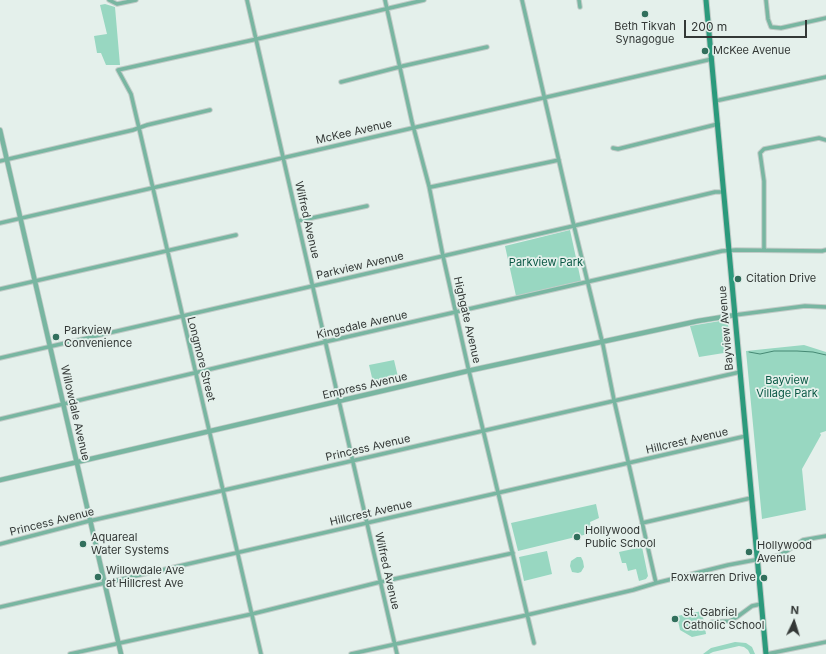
<!DOCTYPE html>
<style>
body{margin:0}
#map{position:relative;width:826px;height:654px;overflow:hidden;background:#e4f0eb;font-family:Inter,sans-serif}
canvas{display:block}
.north{position:absolute;left:774px;top:602px;width:40px;height:40px;-webkit-text-stroke:3px #e4f0eb;paint-order:stroke;rotate:4deg;font-size:11px;font-weight:700;line-height:16px;text-align:center;color:#333836}
.north::after{content:'';display:block;margin:auto;width:14px;height:18px;background:#333836;clip-path:polygon(50% 0,100% 100%,50% 72%,0 100%)}
.scale{position:absolute;left:684px;top:20px;width:123px;height:18px;box-sizing:border-box;border:2px solid #333836;border-top:0;padding-left:5px;font-size:12px;line-height:14px;white-space:nowrap;color:#333836;-webkit-text-stroke:3px #e4f0eb;paint-order:stroke}
</style>
<div id="map">
<canvas width="826" height="654"></canvas>
<div class="north">N</div>
<div class="scale">200 m</div>
</div>
<script>
const ctx = document.querySelector('canvas').getContext('2d');
ctx.lineJoin = 'round';
function fillPath(path, color) { ctx.fillStyle = color; ctx.fill(path, 'evenodd'); }
const shape = rows => new Path2D(rows.map(r => 'M' + r).join(''));
function stroke(path, color, width, dash) { ctx.strokeStyle = color; ctx.lineWidth = width; ctx.lineCap = dash ? 'butt' : 'round'; ctx.setLineDash(dash || []); ctx.stroke(path); }
function write(font, color, halo, rows, align = 'center') {
  ctx.font = font + ' Inter,sans-serif'; ctx.lineWidth = 3.5; ctx.setLineDash([]); ctx.textBaseline = 'middle'; ctx.strokeStyle = halo; ctx.fillStyle = color; for (const [text, x, y, turn = 0] of rows) {
    ctx.save(); ctx.translate(x, y); ctx.rotate((+turn || 0) * Math.PI / 180); ctx.textAlign = isNaN(turn) ? turn : align; if (halo) ctx.strokeText(text, 0, 0); ctx.fillText(text, 0, 0); ctx.restore();
  }
}
const green = shape([
 [105,4,115,7,120,65,106,65,101,53,97,53,94,36,107,34,100,5],
 [570,230,581,281,516,296,505,246],
 [720,321,728,322,730,352,699,357,690,326],
 [804,345,826,352,826,431,820,433,821,435,802,469,806,510,762,519,746,351],
 [394,360,399,381,374,386,369,365],
 [596,504,599,518,590,522,592,533,518,551,511,523],
 [642,547,648,576,646,579,639,581,636,569,628,571,626,563,622,563,619,552],
 [547,551,552,574,524,581,519,557],
 [577,557,581,557,583,561,584,567,581,572,578,573,572,572,570,566,571,561],
 [702,611,706,634,692,637,680,630,677,616],
 [735,642,746,643,752,647,755,654,750,654,748,650,744,647,739,646,713,652,709,654,703,654,711,648]
]);
const stream = shape([
 [749,352,760,354,774,351,797,351,813,352,826,355]
]);
const minor = shape([
 [109,0,117,4,136,0],
 [247,0,397,654],
 [385,0,412,122,429,186,443,256,468,367,534,643],
 [522,0,573,222,603,345,614,400,656,583],
 [579,0,580,7],
 [766,0,768,19,771,27,781,28,826,18],
 [341,82,403,66,487,47],
 [715,101,826,77],
 [613,148,618,149,718,124],
 [0,161,133,130,147,125,210,110],
 [429,186,431,187,559,160],
 [298,221,367,206],
 [0,223,712,59],
 [764,250,764,181,760,153,764,149,819,138,826,140],
 [0,289,236,235],
 [735,315,805,306,826,307],
 [0,358,569,227,715,192,724,192],
 [0,419,329,341,722,251,736,250,822,251,826,250],
 [642,523,751,498],
 [0,544,85,522,740,372],
 [0,607,746,436],
 [712,622,730,621,737,617,752,606,761,604],
 [70,654,252,614,376,583,513,553],
 [261,654,139,128,131,94,118,70,257,39,424,0],
 [351,654,527,615,633,590,656,583,728,565,776,556,784,553,803,540,826,536],
 [767,654,826,642]
]);
const tertiary = shape([
 [0,130,121,654],
 [0,480,472,370,698,321,735,315]
]);
const secondary = shape([
 [706,0,766,654]
]);
const markers = [
 [645,14,4,"#316f5c"],
 [705,51,4,"#316f5c"],
 [738,279,4,"#316f5c"],
 [56,337,4,"#316f5c"],
 [577,537,4,"#316f5c"],
 [83,544,4,"#316f5c"],
 [749,552,4,"#316f5c"],
 [98,577,4,"#316f5c"],
 [764,578,4,"#316f5c"],
 [675,619,4,"#316f5c"]
];
const poiNames = [
 ["Beth Tikvah",645,27,"center"],
 ["Synagogue",645,40,"center"],
 ["McKee Avenue",713,51],
 ["Citation Drive",746,279],
 ["Parkview",64,331],
 ["Convenience",64,344],
 ["Hollywood",585,531],
 ["Public School",585,544],
 ["Aquareal",91,538],
 ["Water Systems",91,551],
 ["Hollywood",757,546],
 ["Avenue",757,559],
 ["Willowdale Ave",106,571],
 ["at Hillcrest Ave",106,584],
 ["Foxwarren Drive",756,578,"right"],
 ["St. Gabriel",683,613],
 ["Catholic School",683,626]
];
const streetNames = [
 ["McKee Avenue",354,132,-13],
 ["Wilfred Avenue",307,220,77],
 ["Parkview Avenue",360,266,-13],
 ["Highgate Avenue",467,320,77],
 ["Kingsdale Avenue",362,325,-13],
 ["Bayview Avenue",726,328,-95],
 ["Longmore Street",201,359,76],
 ["Empress Avenue",365,386,-13],
 ["Willowdale Avenue",75,413,77],
 ["Hillcrest Avenue",687,441,-13],
 ["Princess Avenue",368,448,-13],
 ["Hillcrest Avenue",371,513,-13],
 ["Princess Avenue",52,522,-14],
 ["Wilfred Avenue",387,571,77]
];
const parkNames = [
 ["Parkview Park",546,263],
 ["Bayview",787,381],
 ["Village Park",787,394]
];
fillPath(green, '#98d7c1');
stroke(stream, '#468974', 1);
stroke(minor, '#c1cbc7', 5.5);
stroke(tertiary, '#c1cbc7', 6);
stroke(secondary, '#c1cbc7', 7);
stroke(minor, '#78b6a1', 3.5);
stroke(tertiary, '#78b6a1', 4.5);
stroke(secondary, '#2b9a7c', 5);
for (const [x, y, r, color] of markers) { const dot = new Path2D(); dot.arc(x, y, r, 0, 2 * Math.PI); ctx.fillStyle = color; ctx.fill(dot); stroke(dot, '#e4f0eb', 1.5); }
write('11px', '#333836', '#e4f0eb', poiNames, 'left');
write('11px', '#333836', '#e4f0eb', streetNames);
write('11px', '#0a5845', '#e4f0eb', parkNames);
</script>
